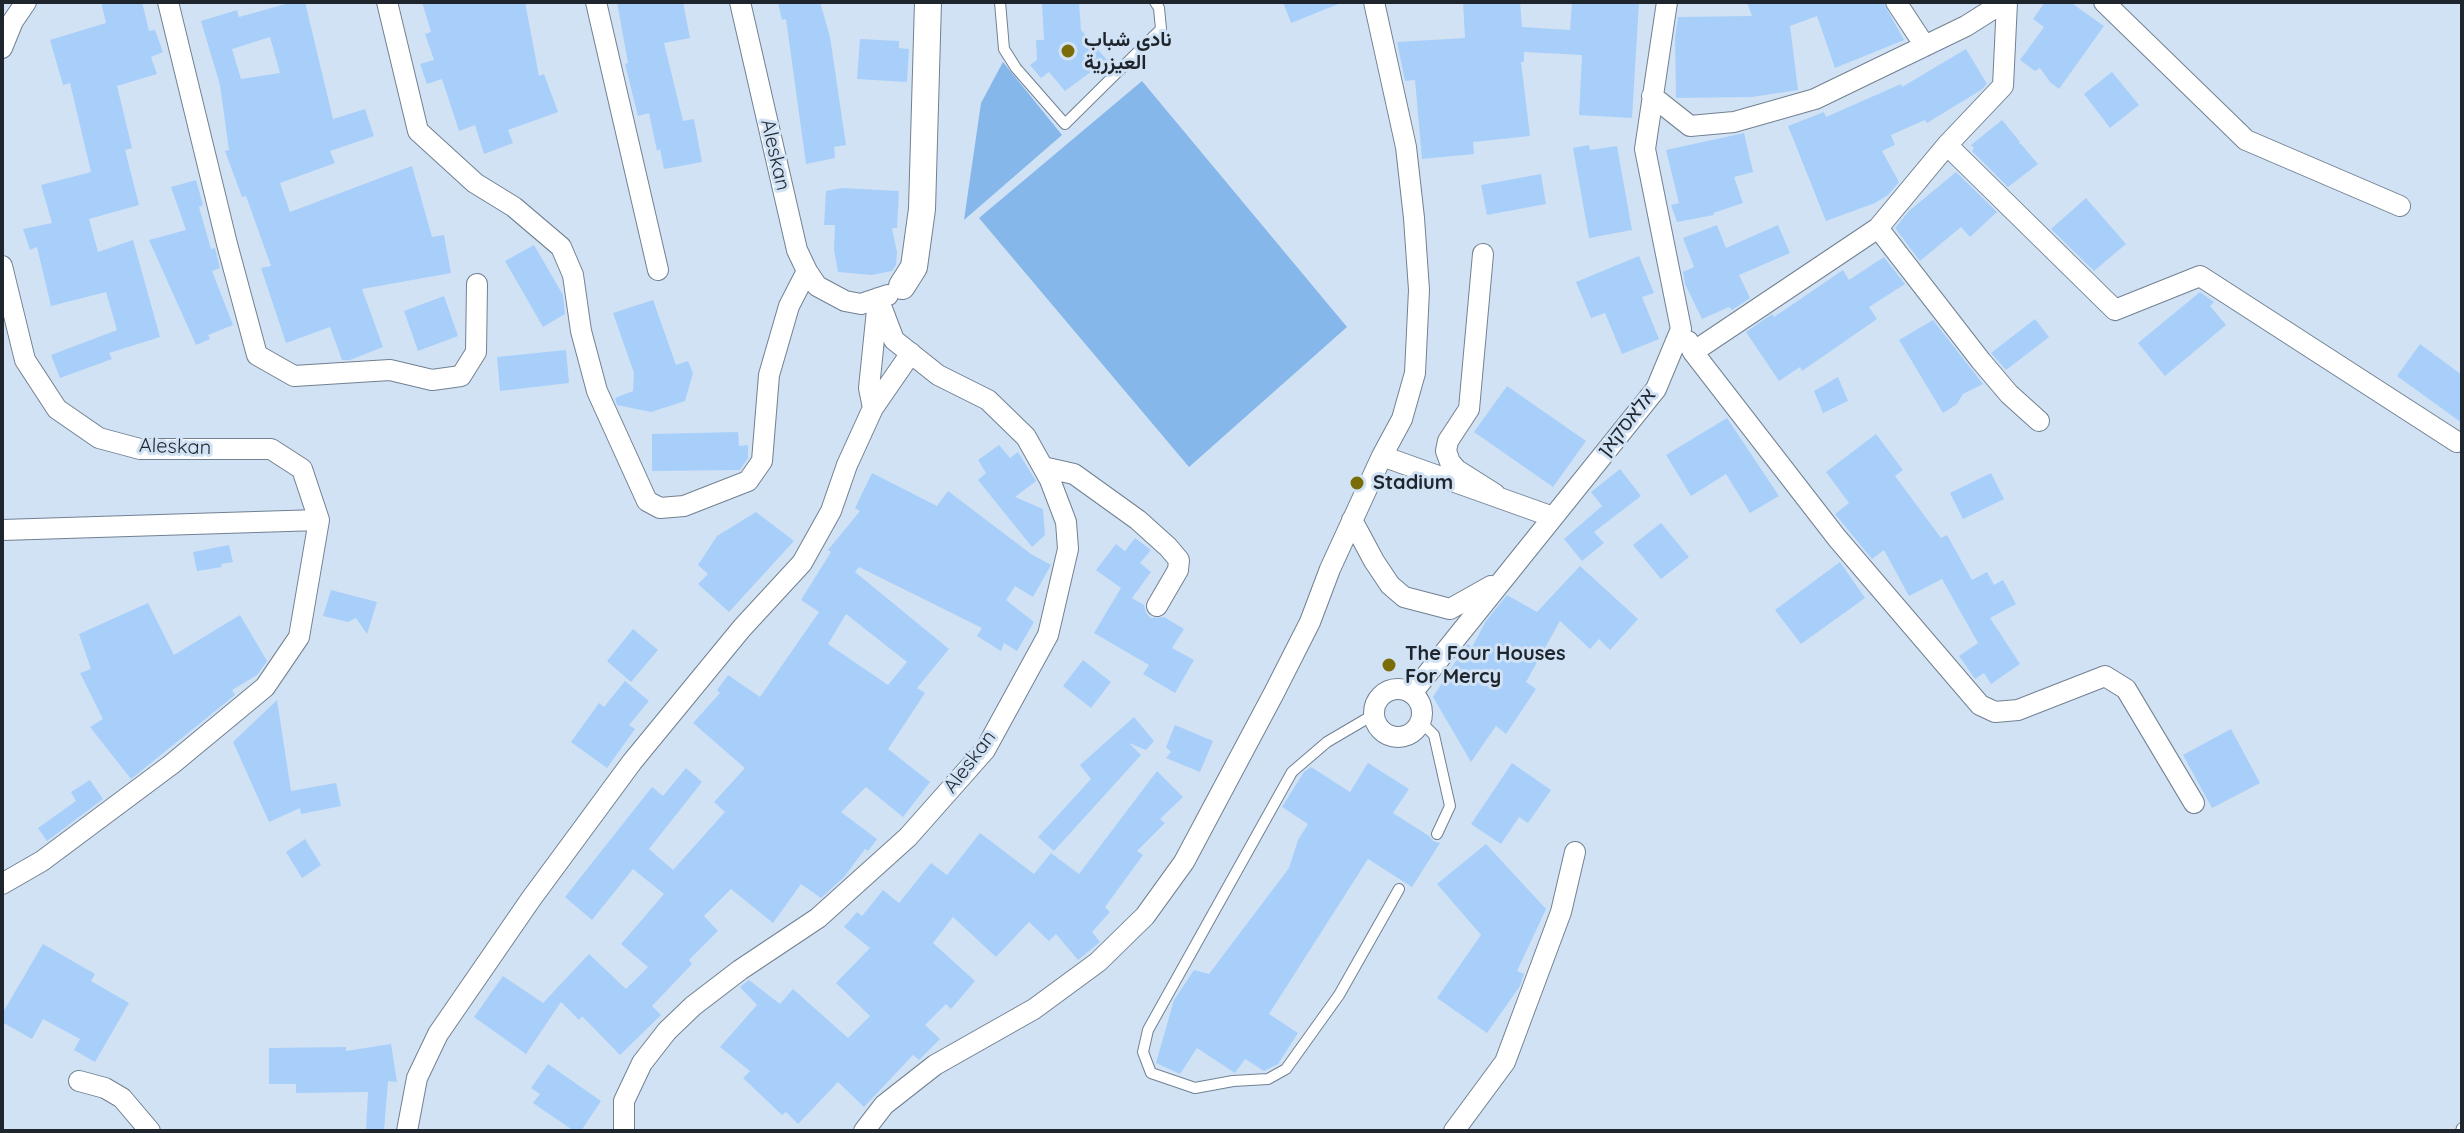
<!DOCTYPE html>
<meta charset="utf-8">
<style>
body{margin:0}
#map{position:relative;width:2464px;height:1133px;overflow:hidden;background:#d1e2f5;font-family:Quicksand,sans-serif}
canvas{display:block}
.frame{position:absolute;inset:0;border:4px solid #1f252c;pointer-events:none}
</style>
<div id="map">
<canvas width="2464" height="1133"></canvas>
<div class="frame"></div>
</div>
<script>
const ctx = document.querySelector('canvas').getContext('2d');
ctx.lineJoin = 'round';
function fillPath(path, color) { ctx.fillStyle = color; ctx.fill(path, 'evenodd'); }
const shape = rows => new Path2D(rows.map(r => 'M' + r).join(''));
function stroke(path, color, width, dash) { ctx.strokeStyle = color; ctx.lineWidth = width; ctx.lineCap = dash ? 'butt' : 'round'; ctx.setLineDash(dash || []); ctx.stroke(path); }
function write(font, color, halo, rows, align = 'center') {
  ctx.font = font + ' Quicksand,Vazirmatn,"Noto Sans Hebrew",sans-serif'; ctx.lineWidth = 6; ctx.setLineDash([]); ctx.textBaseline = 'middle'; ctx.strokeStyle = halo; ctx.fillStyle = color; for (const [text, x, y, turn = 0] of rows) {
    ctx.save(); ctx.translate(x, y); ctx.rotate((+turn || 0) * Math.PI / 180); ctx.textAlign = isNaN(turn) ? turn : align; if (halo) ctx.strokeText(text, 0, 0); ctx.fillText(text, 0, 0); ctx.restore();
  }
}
const green = shape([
 [1003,62,1062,135,964,220,981,103],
 [1142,81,1347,327,1189,467,979,218]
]);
const building = shape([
 [101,2,142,2,149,31,155,30,163,52,151,57,157,74,117,86,132,148,125,150,139,205,89,219,98,252,133,240,160,337,109,353,112,359,60,378,51,355,117,330,106,292,51,306,37,247,30,250,23,229,52,223,41,185,91,172,70,83,63,85,50,40,106,23],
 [293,2,305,2,333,119,365,109,374,136,330,151,335,163,280,183,290,212,412,166,432,237,444,235,451,273,362,289,383,347,350,360,342,360,330,327,286,343,261,268,271,266,246,196,242,197,225,151,229,150,220,85,201,21,237,10,239,17],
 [270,37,280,73,241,79,232,49],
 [422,2,525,2,539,76,544,74,558,112,508,130,513,143,484,154,475,125,459,131,442,79,427,84,420,64,434,60,425,34,431,32],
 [617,2,683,2,690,38,664,43,683,121,694,119,702,162,664,169,660,149,657,151,649,113,638,116,625,64,628,63],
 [778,2,820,2,830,37,846,145,834,147,835,158,806,164,786,19,782,20],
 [1042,2,1079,2,1081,30,1107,60,1065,91,1049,72,1041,78,1030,65,1037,60,1036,40,1044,40],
 [1283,2,1340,2,1341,3,1291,23],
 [1463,2,1520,2,1522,27,1570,30,1572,2,1639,2,1632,118,1579,115,1582,55,1524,52,1524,62,1521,62,1530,136,1473,142,1474,154,1422,159,1415,80,1405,81,1397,42,1465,38],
 [1747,2,1883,2,1904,40,1835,68,1817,16,1790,26,1798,90,1752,97,1676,98,1675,38,1678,17,1752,16],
 [2045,2,2070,2,2104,26,2059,89,2050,82,2040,68,2035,71,2020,60,2044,27,2033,19],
 [860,39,899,41,899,48,909,49,907,82,857,79],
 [1966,49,1987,84,1981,90,1927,123,1925,120,1891,135,1895,145,1882,151,1899,182,1888,195,1875,203,1826,221,1788,126,1824,112,1826,117,1901,84,1902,87],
 [2112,72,2139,105,2110,128,2084,94],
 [2002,120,2020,142,2019,144,2021,144,2038,164,2008,187,1972,151,1974,148,1971,145],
 [1744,133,1753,172,1734,177,1743,203,1713,213,1714,215,1677,222,1671,205,1679,203,1666,150],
 [1589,145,1590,150,1617,146,1632,230,1589,238,1573,148],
 [1956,172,1997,212,1970,237,1961,227,1920,261,1895,228,1909,211],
 [1541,174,1546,204,1487,215,1481,185],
 [196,180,203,205,199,207,211,249,215,248,220,268,212,271,233,325,208,335,210,339,196,345,149,240,186,230,171,187],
 [842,188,899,191,897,228,892,228,897,252,896,265,892,271,872,275,838,272,834,250,835,225,824,225,826,191],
 [2086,198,2126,244,2094,271,2051,229],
 [1717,225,1726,248,1778,225,1790,253,1739,275,1750,298,1732,310,1729,307,1702,319,1685,284,1683,272,1694,267,1683,238],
 [534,245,563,295,565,314,543,327,505,261],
 [1639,256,1654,293,1642,297,1659,339,1622,354,1605,313,1591,318,1576,282],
 [1884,257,1905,284,1869,307,1877,319,1802,371,1800,367,1779,381,1746,332,1772,314,1774,317,1843,270,1849,280],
 [2200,292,2214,302,2210,306,2226,325,2165,376,2138,343],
 [444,296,458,336,418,351,404,311],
 [653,300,676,365,688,361,693,373,685,401,651,412,617,405,615,398,633,391,634,373,613,313],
 [2035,319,2049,337,2006,370,1991,353],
 [1933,320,1983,384,1963,394,1957,404,1943,413,1899,340],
 [2420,344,2462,375,2462,423,2397,376],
 [566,350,569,383,500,391,497,357],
 [1838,377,1848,401,1823,413,1814,391],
 [1507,386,1586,441,1553,487,1474,432],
 [1727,418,1779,496,1750,513,1726,474,1691,496,1666,455],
 [738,432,739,446,748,445,748,458,740,470,652,471,652,434],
 [1876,434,1903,470,1895,476,1941,538,1947,535,1972,580,1987,572,1994,585,2003,580,2016,604,1990,618,2020,664,1991,684,1984,673,1975,679,1959,656,1978,643,1942,579,1909,596,1884,550,1872,559,1835,514,1849,503,1826,472],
 [999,445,1010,458,1018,452,1036,481,1015,497,1043,509,1045,535,1032,547,978,480,986,473,978,460],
 [1620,469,1641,496,1594,532,1604,543,1582,561,1564,539,1602,506,1591,492],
 [872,473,937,506,948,491,1031,554,1051,565,1033,597,1015,586,1006,600,1034,622,1017,651,1004,643,1001,651,977,636,982,628,859,567,855,572,949,649,917,688,925,693,888,749,930,782,903,817,866,787,841,812,877,839,868,851,865,849,844,877,821,898,801,884,773,923,731,889,704,916,718,931,689,960,692,964,652,1006,661,1015,620,1055,582,1016,579,1020,561,1002,526,1054,474,1017,503,976,543,1003,589,954,626,989,648,967,621,944,664,894,633,869,592,920,565,897,652,787,663,796,686,768,702,782,649,849,673,870,725,812,714,802,745,768,693,723,720,693,717,690,728,675,760,697,819,612,801,600,831,552,828,550,860,511,855,508],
 [846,614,907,662,888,685,828,644],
 [1991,473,2004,499,1963,519,1950,493],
 [756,512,794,541,729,612,698,584,708,574,698,565,717,536],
 [1661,523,1689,557,1661,579,1633,545],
 [1135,538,1151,550,1140,563,1151,572,1132,598,1144,605,1146,613,1151,618,1164,617,1184,629,1172,648,1194,660,1175,693,1143,674,1149,665,1094,633,1121,588,1096,570,1116,544,1125,551],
 [229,545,233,562,221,564,222,567,197,571,193,552],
 [1840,562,1865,598,1801,644,1775,610],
 [1580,566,1638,619,1610,650,1599,639,1590,649,1560,621,1526,682,1536,689,1506,734,1496,726,1471,762,1433,697,1461,653,1468,644,1472,647,1486,621,1507,595,1537,612],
 [331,590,377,602,367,634,356,618,348,622,323,616],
 [148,603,174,655,240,615,267,661,257,675,232,690,235,695,131,779,90,727,103,719,80,673,91,669,79,634],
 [633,629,658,650,631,682,607,661],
 [1083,660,1111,682,1091,708,1063,686],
 [625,681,649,701,629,725,635,729,607,768,571,742,599,703,604,707],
 [277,700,291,791,336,783,341,806,301,814,300,808,269,822,233,742],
 [1134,717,1154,741,1146,750,1129,743,1141,755,1054,851,1038,837,1091,779,1080,765],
 [1175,725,1213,741,1200,772,1166,758,1171,752,1166,747],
 [2231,729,2260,783,2212,808,2183,755],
 [1368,763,1409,789,1393,813,1429,836,1433,841,1440,843,1412,887,1368,859,1269,1014,1298,1033,1278,1064,1264,1071,1245,1059,1235,1073,1197,1048,1180,1074,1156,1063,1174,1000,1194,970,1209,974,1289,868,1298,840,1308,824,1282,807,1304,772,1311,767,1350,792],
 [1512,763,1551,790,1528,823,1519,817,1501,844,1471,824],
 [1157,771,1183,797,1160,819,1165,823,1137,851,1143,855,1105,907,1110,912,1092,932,1100,942,1078,960,1056,934,1049,941,1029,922,996,957,953,917,933,943,975,981,951,1009,946,1004,925,1025,940,1039,919,1060,913,1055,864,1107,838,1082,798,1124,786,1112,782,1115,743,1078,750,1071,720,1047,757,1005,740,987,749,980,780,1004,793,989,848,1038,870,1016,836,983,870,948,844,927,857,912,862,916,883,890,899,903,931,863,947,875,980,833,1034,874,1051,853,1079,874],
 [90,780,103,799,47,841,38,828,76,801,71,792],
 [305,839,321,865,302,878,286,852],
 [1486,844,1546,909,1517,971,1524,974,1520,986,1487,1033,1437,998,1481,935,1437,884],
 [43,944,95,974,91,981,129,1003,95,1062,74,1050,80,1039,43,1019,32,1039,2,1022,2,1014],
 [391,1044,397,1082,388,1081,384,1131,366,1130,368,1092,296,1093,296,1084,269,1084,269,1048,346,1047,346,1051],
 [548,1064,601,1101,581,1131,574,1131,533,1103,540,1094,531,1088]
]);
const service = shape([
 [1000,2,1004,49,1016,68,1065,124,1161,29,1159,8,1155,2],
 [1373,715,1327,742,1292,772,1148,1030,1143,1052,1151,1073,1195,1088,1233,1081,1268,1079,1286,1069,1339,995,1399,889],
 [1421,722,1434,735,1450,806,1437,834],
 [2461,1131,2462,1128]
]);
const minor = shape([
 [168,2,227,244,257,355,294,376,390,370,432,380,461,376,476,352,477,284],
 [387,2,418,131,475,183,514,207,561,247,573,275,581,331,597,391,647,501,660,508,684,506,748,481,762,461,769,375,789,306,807,271],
 [596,2,658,270],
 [740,2,797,250,807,271,817,286,845,301,861,304,888,295],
 [1896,2,1925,46],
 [2104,2,2246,140,2400,206],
 [2,48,13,21,26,2],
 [1652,96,1690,126,1734,122,1815,99,1966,26,2004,2],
 [1947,145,2115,310,2200,276,2457,442],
 [1878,228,1981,361,2009,394,2039,421],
 [1483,254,1469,409,1448,441,1446,451,1450,462,1457,470,1495,494],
 [2,266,25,360,57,409,99,438,140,449,271,449,302,469,319,520,299,637,265,687,172,764,42,861,2,884],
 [1688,341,1693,352,1878,228,1947,145,2003,86,2007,2],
 [1693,352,1837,538,1980,705,1995,712,2018,710,2105,676,2126,689,2194,803],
 [873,408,869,388,878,300],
 [1382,456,1553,517],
 [1043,467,1074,474,1138,520,1168,547,1179,560,1178,570,1157,606],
 [1352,520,1374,561,1390,585,1404,597,1450,609,1491,586],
 [2,530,319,520],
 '1374 713a24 24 0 1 1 48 0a24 24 0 1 1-48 0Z',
 [1412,693,1656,389,1681,329,1645,149,1667,2],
 [79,1081,105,1088,122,1098,150,1131],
 [407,1131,417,1078,438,1034,531,899,632,762,742,628,802,563,831,511,847,465,873,408,911,353],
 [624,1131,624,1101,642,1063,667,1031,693,1006,740,970,818,918,908,837,985,750,1048,635,1068,549,1066,522,1050,480,1026,437,988,400,938,375,894,340,878,298],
 [864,1131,884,1105,935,1065,1034,1009,1098,962,1145,916,1184,862,1274,693,1310,622,1330,569,1382,456,1402,419,1415,373,1419,290,1414,218,1406,147,1374,2],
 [1454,1131,1505,1062,1561,912,1575,852]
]);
const tertiary = shape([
 [902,286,914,267,922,209,928,2]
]);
const markers = [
 [1068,51,8,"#7a6d08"],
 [1357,483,8,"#7a6d08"],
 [1389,665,8,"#7a6d08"]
];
const poiNames = [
 ["نادي شباب",1084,40],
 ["العيزرية",1084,63],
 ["Stadium",1373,483],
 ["The Four Houses",1405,654],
 ["For Mercy",1405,677]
];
const streetNames = [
 ["Aleskan",775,155,77],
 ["אלאסקאן",1627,423,-52],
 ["Aleskan",175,447,2],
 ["Aleskan",970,762,-53]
];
fillPath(green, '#86b7eb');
fillPath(building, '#a8cff9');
stroke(service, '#718192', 12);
stroke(minor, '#718192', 22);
stroke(tertiary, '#718192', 28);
stroke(service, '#fff', 10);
stroke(minor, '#fff', 20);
stroke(tertiary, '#fff', 26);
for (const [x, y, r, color] of markers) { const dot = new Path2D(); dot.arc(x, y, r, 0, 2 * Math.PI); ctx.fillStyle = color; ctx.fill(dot); stroke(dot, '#d1e2f5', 3); }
write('bold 20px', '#1f252c', '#d1e2f5', poiNames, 'left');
write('20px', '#1f252c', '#d1e2f5', streetNames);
</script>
